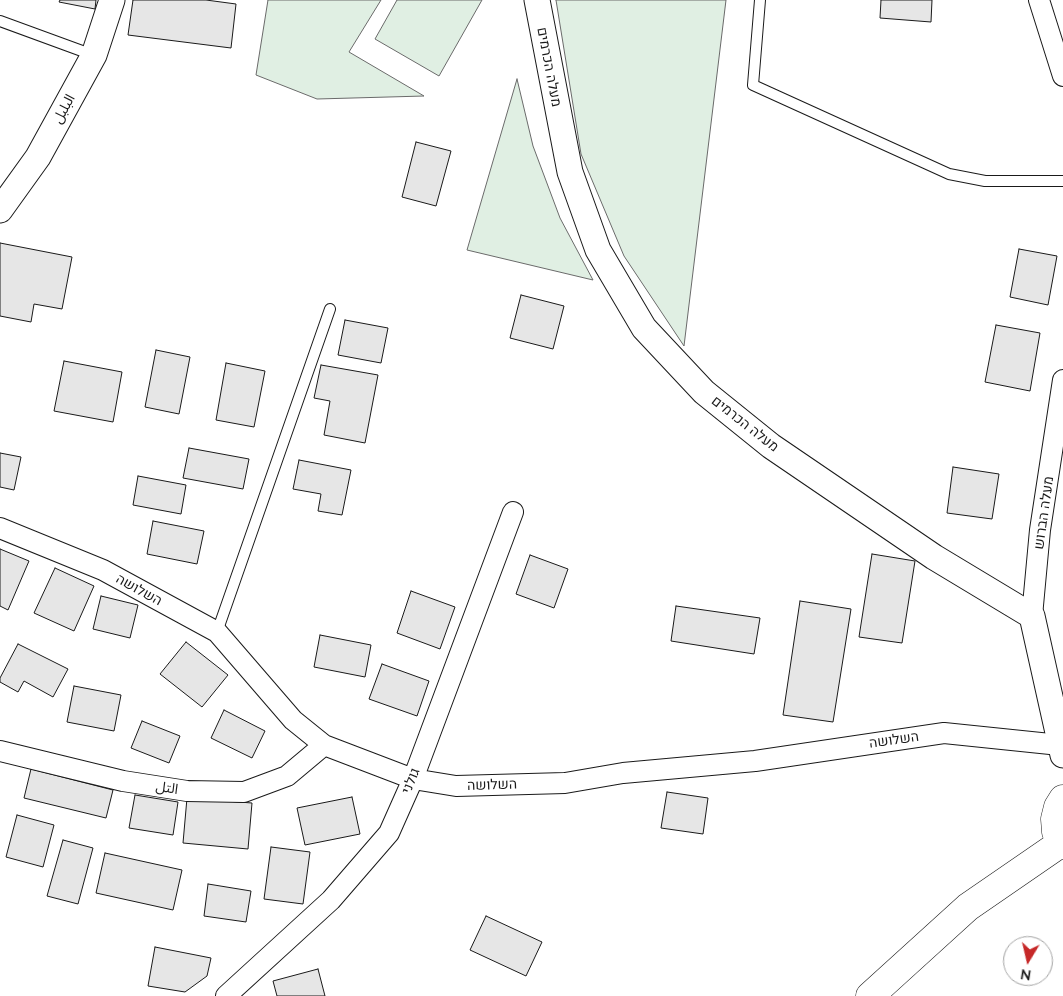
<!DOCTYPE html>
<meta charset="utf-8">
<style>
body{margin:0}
#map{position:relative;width:1063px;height:996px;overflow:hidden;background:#fff;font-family:Mulish,sans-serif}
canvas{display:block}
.north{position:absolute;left:1003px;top:936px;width:50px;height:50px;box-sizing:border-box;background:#fff;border:1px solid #a3a3a3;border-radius:50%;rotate:189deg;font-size:14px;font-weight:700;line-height:20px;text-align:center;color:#1a1a1a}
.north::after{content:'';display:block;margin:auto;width:18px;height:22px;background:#c62828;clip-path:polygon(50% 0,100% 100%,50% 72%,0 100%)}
</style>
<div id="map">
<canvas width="1063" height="996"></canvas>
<div class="north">N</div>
</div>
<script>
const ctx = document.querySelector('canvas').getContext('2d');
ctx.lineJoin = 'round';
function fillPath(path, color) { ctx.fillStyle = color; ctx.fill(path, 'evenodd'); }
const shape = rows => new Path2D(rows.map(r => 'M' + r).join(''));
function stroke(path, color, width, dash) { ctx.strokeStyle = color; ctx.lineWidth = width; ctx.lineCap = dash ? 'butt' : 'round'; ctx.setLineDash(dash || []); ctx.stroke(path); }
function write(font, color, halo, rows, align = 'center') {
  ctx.font = font + ' Mulish,"Noto Sans Arabic",Heebo,sans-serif'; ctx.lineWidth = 4; ctx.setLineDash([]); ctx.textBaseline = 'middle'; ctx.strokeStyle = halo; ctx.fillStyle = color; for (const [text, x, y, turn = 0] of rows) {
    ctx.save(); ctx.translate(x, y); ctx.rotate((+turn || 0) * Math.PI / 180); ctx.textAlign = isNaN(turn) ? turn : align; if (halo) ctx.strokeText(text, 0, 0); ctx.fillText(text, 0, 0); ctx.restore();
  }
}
const green = shape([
 [268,0,381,0,349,52,424,96,317,99,256,75,268,0],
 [397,0,482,0,439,76,375,39,397,0],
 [556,0,726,0,684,346,624,256,581,154,556,0],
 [517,79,533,146,560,218,593,280,467,250,517,79]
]);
const building = shape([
 [60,0,96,0,95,9,59,2,60,0],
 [133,0,206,0,236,4,231,48,128,35,133,0],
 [881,0,932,0,931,22,880,18,881,0],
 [416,142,451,151,436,206,402,197,416,142],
 [0,243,72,257,62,309,34,304,31,322,0,316,0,243],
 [1019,249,1057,256,1048,305,1010,297,1019,249],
 [521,295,564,306,553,349,510,338,521,295],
 [345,320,388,328,381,363,338,355,345,320],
 [996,325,1040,333,1030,391,985,382,996,325],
 [156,350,190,357,179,414,145,407,156,350],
 [64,361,122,372,113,422,54,411,64,361],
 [226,363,265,371,254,427,216,420,226,363],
 [321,365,378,375,365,443,324,435,330,401,314,398,321,365],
 [189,448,249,459,243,489,183,478,189,448],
 [0,453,21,457,14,490,0,487,0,453],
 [299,460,351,470,342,515,318,511,321,494,293,489,299,460],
 [953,467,999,474,992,519,947,513,953,467],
 [138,476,186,485,181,514,133,505,138,476],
 [153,521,204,531,197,564,147,554,153,521],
 [0,549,29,561,8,610,0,606,0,549],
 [872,554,915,561,902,643,859,637,872,554],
 [530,555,568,569,554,608,516,594,530,555],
 [55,568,94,586,74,631,34,613,55,568],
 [411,591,455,607,440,649,397,633,411,591],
 [101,596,138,605,130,638,93,629,101,596],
 [800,601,851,609,833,722,783,715,800,601],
 [676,606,760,618,754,654,671,641,676,606],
 [320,635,371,645,365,677,314,667,320,635],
 [186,642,228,675,202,707,160,674,186,642],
 [18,644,68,669,53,697,24,681,18,692,0,682,0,678,18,644],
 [382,664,429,681,417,716,369,699,382,664],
 [74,686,121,695,114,731,67,722,74,686],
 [224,710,265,731,252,758,211,738,224,710],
 [142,721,180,736,169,763,131,748,142,721],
 [31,769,113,790,106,818,24,798,31,769],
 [667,792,708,798,703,834,661,828,667,792],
 [135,795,178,802,173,835,129,828,135,795],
 [352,797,360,834,305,845,297,808,352,797],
 [187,798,252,803,248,849,183,843,187,798],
 [17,815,54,825,43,867,6,857,17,815],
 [63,840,93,848,78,904,47,896,63,840],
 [271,847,310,852,303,904,264,899,271,847],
 [105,853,182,870,173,910,96,893,105,853],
 [208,884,251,891,246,922,204,916,208,884],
 [486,916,542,942,526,976,470,950,486,916],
 [155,947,211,958,207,976,185,992,148,986,155,947],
 [318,969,325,996,277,996,273,981,318,969]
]);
const service = shape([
 [760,0,753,85,949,174,985,181,1063,181],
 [0,21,93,55],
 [217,632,330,309]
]);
const minor = shape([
 [1039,0,1063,76],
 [0,528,103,570,217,632,293,720,324,745,413,779,456,786,565,783,623,773,755,761,944,733,1060,745],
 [1032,616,1040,530,1063,380],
 [0,751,123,781,187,791,244,792,287,776,324,745],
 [226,996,331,900,389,833,413,779,513,512]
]);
const tertiary = shape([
 [537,0,570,172,598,250,644,328,704,392,771,446,934,557,1032,616,1063,755],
 [0,210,38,157,94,55,112,0]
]);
const secondary = shape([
 [1063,799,1058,807,1055,819,1056,832,1063,845],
 [870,996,968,907,1061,843]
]);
const streetNames = [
 ["מעלה הכרמים",549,67,79],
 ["البلبل",64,109,-61],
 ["מעלה הכרמים",745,424,38],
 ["מעלה הברוש",1044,513,-82],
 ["השלושה",139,590,29],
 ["השלושה",894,740,-8],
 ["גולני",411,781,-68],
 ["השלושה",492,785,-2],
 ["التل",167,788,9]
];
fillPath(green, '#e0efe3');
stroke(green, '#6a6a6a', 1);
fillPath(building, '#e6e6e6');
stroke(building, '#1a1a1a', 1);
stroke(service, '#1a1a1a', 12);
stroke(minor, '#1a1a1a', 22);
stroke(tertiary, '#1a1a1a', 27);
stroke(secondary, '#1a1a1a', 29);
stroke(service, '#fff', 10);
stroke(minor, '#fff', 20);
stroke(tertiary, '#fff', 25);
stroke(secondary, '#fff', 28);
write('14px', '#1a1a1a', '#fff', streetNames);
</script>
